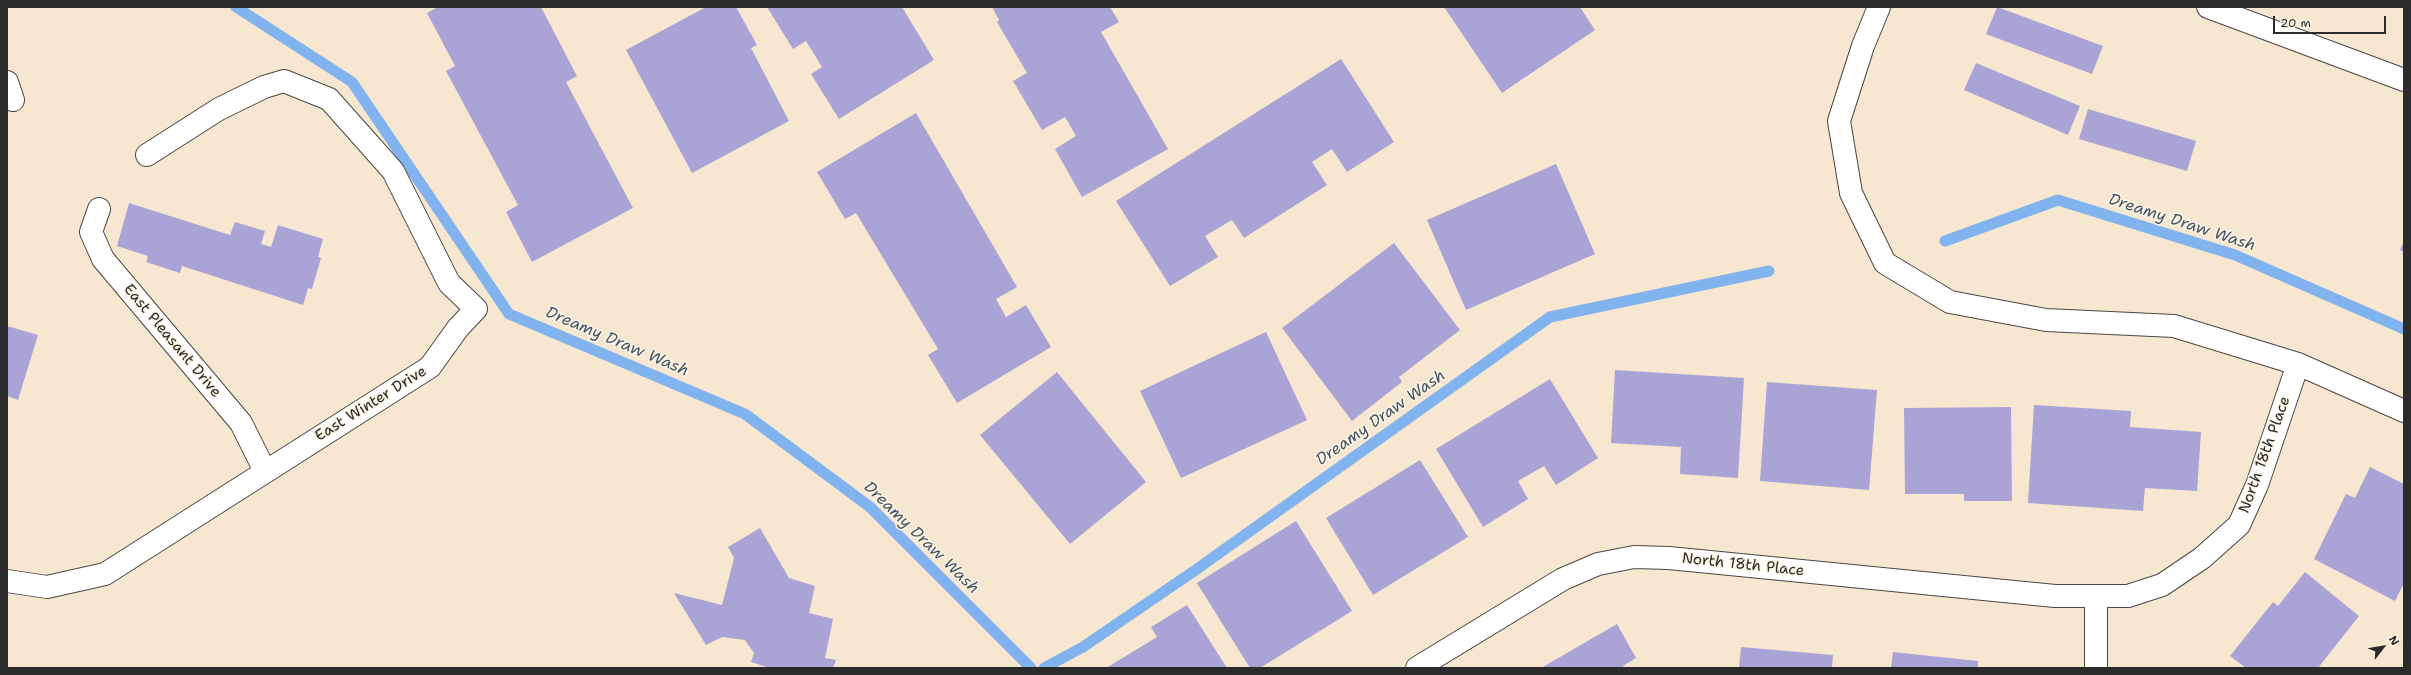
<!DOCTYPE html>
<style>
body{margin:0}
#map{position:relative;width:2411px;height:675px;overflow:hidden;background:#f8e7d0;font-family:"Shantell Sans",sans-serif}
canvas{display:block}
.frame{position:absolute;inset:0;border:8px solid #2b2b2b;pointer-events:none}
.north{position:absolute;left:2363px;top:627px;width:40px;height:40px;-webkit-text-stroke:3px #fcf5e5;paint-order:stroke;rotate:59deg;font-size:11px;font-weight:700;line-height:16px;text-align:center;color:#2b2b2b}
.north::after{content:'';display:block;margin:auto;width:14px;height:18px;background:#2b2b2b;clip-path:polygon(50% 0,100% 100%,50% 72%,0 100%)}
.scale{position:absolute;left:2273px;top:16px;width:113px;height:18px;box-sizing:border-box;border:2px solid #2b2b2b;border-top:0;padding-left:5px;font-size:12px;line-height:14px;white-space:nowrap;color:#2b2b2b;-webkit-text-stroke:3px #fcf5e5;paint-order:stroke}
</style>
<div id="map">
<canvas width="2411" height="675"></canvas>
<div class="frame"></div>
<div class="north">N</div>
<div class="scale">20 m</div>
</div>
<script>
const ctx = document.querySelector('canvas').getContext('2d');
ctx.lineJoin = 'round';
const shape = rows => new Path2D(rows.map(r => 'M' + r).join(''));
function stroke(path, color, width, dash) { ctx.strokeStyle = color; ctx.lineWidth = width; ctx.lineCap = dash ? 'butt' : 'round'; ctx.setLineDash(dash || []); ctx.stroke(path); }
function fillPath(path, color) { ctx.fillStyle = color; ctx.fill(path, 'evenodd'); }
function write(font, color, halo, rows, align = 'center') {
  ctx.font = font + ' "Shantell Sans",sans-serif'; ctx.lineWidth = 3; ctx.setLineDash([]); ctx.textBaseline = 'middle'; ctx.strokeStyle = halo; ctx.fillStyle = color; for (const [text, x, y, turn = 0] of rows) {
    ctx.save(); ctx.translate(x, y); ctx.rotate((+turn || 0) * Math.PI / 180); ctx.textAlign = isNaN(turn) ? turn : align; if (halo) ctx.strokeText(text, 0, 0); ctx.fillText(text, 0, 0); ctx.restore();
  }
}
const stream = shape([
 [236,7,352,82,509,314,745,414,870,507,1031,668],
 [1945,241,2058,200,2235,255,2404,329],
 [1044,668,1083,647,1197,569,1550,317,1769,271]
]);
const building = shape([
 [438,7,541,7,577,76,566,82,633,208,532,262,506,212,518,205,446,71,455,66,427,13],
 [706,7,736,7,757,45,751,48,789,121,692,173,626,50],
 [767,7,902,7,934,60,839,119,811,74,822,67,806,41,793,49],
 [992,7,1110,7,1119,22,1101,32,1168,149,1082,197,1055,149,1076,136,1065,117,1042,130,1013,81,1027,73,997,22,999,20],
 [1444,7,1580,7,1595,30,1502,93],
 [1997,7,2103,46,2092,74,1986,34],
 [1341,59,1394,142,1347,172,1332,149,1312,162,1327,185,1244,238,1232,220,1205,236,1218,257,1170,286,1116,201],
 [1976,63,2080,106,2068,135,1964,90],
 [2088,109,2196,141,2187,171,2079,139],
 [916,113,1017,287,996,299,1006,317,1026,305,1051,347,957,403,928,355,938,349,856,213,845,219,817,172],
 [1556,164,1595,254,1466,310,1427,220],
 [129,203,230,235,235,222,265,231,261,244,271,247,278,225,323,239,318,257,321,258,312,289,308,288,303,305,182,266,180,273,146,262,148,256,117,246],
 [2404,241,2404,252,2400,250],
 [1394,243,1460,330,1399,377,1402,382,1352,421,1282,328],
 [7,326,38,335,18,400,7,396],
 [1266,332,1307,420,1181,478,1140,391],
 [1615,370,1744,378,1738,478,1680,474,1681,447,1611,443],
 [1057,372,1146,482,1070,544,980,435],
 [1550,379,1598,458,1556,485,1544,466,1518,481,1528,499,1483,527,1436,449],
 [1767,382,1877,390,1869,490,1760,481],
 [2034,405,2131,411,2130,427,2201,432,2197,491,2145,488,2143,511,2028,503],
 [2011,407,2012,501,1964,501,1964,494,1905,494,1904,408],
 [1420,460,1468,537,1373,595,1326,518],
 [2370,467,2404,484,2404,583,2395,601,2314,559,2346,494,2355,498],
 [1296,521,1352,611,1260,668,1250,668,1197,583],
 [760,528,789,578,815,586,809,613,833,619,825,658,836,660,833,668,770,668,751,662,754,653,745,640,722,637,706,645,674,593,722,605,734,558,728,547],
 [2305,572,2359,616,2318,668,2246,668,2230,656,2273,602,2278,606],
 [1187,605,1227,668,1106,668,1157,637,1151,627],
 [1617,624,1636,658,1623,666,1624,668,1541,668],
 [1741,647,1833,655,1832,668,1739,668],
 [1893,652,1978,661,1978,668,1891,668]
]);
const street = shape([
 [1879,7,1863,46,1839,121,1851,193,1885,263,1950,302,2046,320,2174,326,2298,364,2404,411],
 [7,82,13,100],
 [99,209,91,232,103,259,241,423,265,471],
 [7,581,47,587,105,574,430,367,458,328,476,309,449,283,393,171,329,99,284,81,264,87,219,109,147,155],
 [2096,597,2096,668],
 [1417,668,1563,579,1598,564,1634,557,1669,558,2055,596,2128,596,2162,585,2202,558,2239,525,2257,485,2298,364]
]);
const primary = shape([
 [2208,7,2404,80]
]);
const streetNames = [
 ["East Pleasant Drive",172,341,50],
 ["East Winter Drive",371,404,-32],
 ["North 18th Place",2265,455,-70],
 ["North 18th Place",1743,565,6]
];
const waterNames = [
 ["Dreamy Draw Wash",2182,223,18],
 ["Dreamy Draw Wash",617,342,23],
 ["Dreamy Draw Wash",1381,418,-35],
 ["Dreamy Draw Wash",921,538,44]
];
stroke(stream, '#81b4ee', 11);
fillPath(building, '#aaa3d5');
stroke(street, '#4a4744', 24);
stroke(primary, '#4a4744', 24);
stroke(street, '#fff', 22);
stroke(primary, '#fff', 22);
write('15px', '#2b2b2b', '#fcf5e5', streetNames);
write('italic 16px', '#455466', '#fcf5e5', waterNames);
</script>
